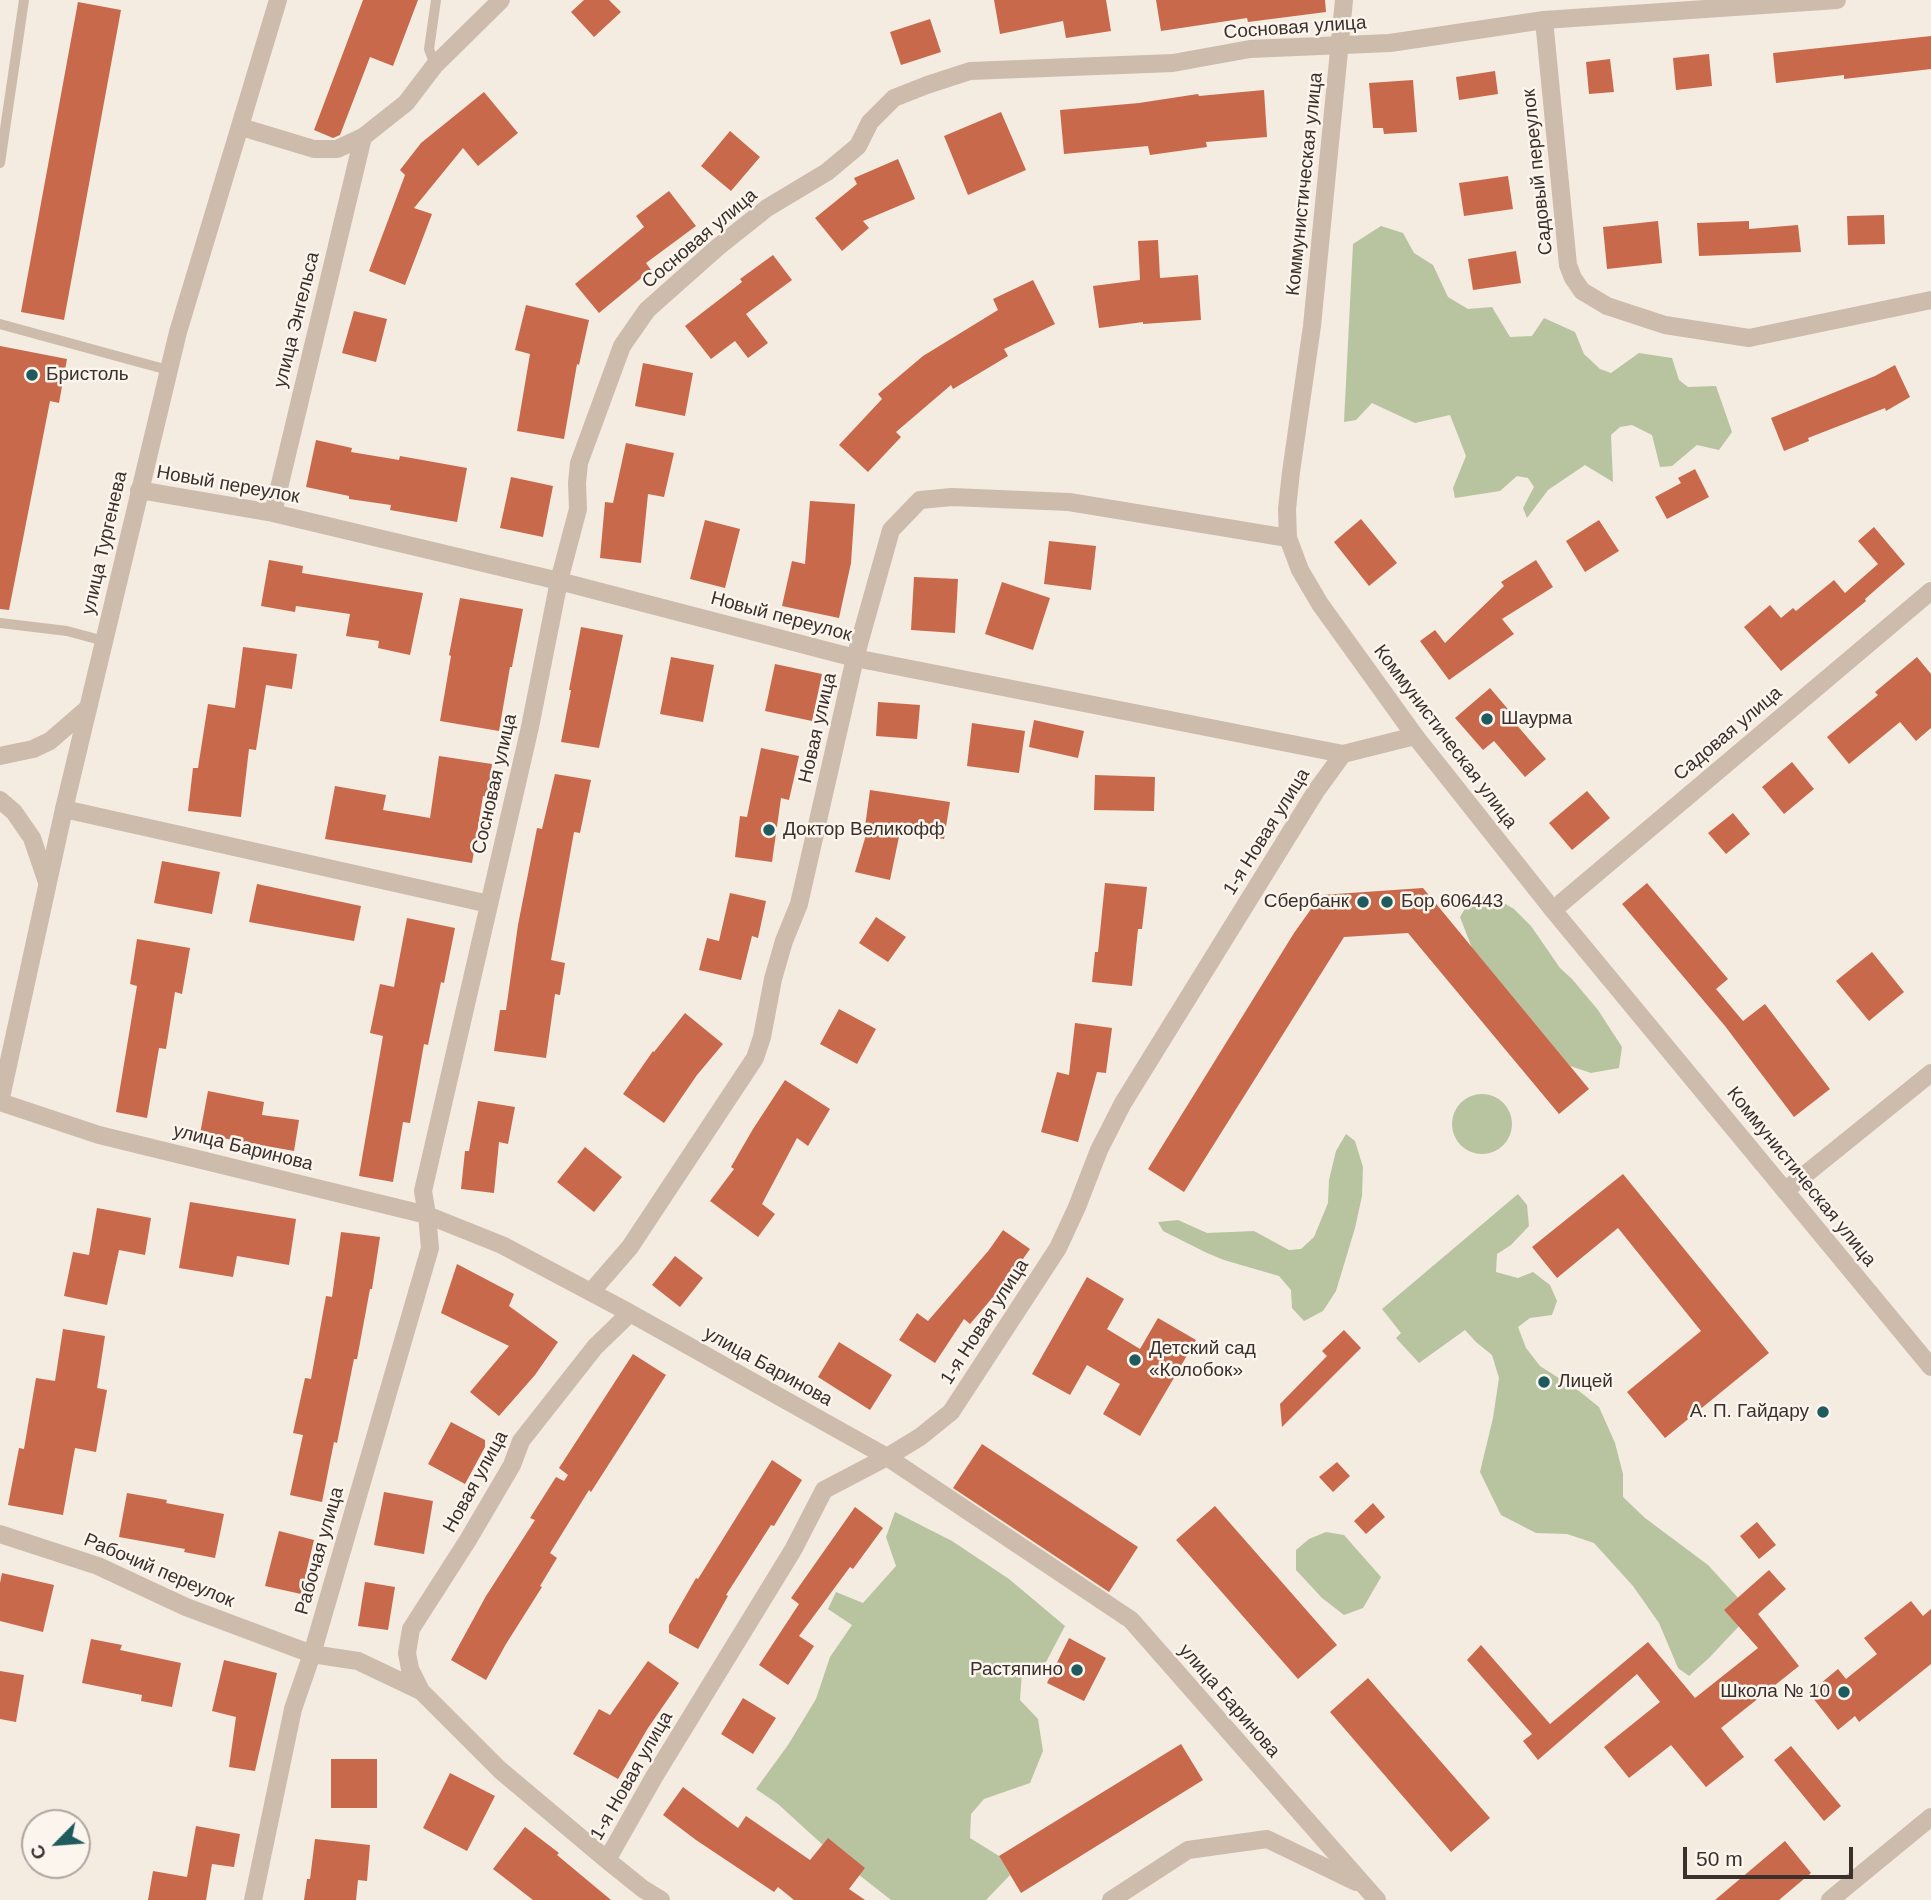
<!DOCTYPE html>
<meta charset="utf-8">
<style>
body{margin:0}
#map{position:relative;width:1931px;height:1900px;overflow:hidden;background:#f4ebe1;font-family:Helvetica,sans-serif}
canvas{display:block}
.north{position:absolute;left:21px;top:1809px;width:70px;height:70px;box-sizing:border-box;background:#fbf5ee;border:2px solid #aea6a0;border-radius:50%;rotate:245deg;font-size:19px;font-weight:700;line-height:28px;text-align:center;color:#3b302b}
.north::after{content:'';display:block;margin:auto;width:24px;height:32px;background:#1f5a5e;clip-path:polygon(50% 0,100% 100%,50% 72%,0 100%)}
.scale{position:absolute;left:1683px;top:1847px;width:170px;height:32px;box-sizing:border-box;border:4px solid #3b302b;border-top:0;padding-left:9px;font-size:21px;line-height:24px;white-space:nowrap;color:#3b302b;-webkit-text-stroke:5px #fbf5ee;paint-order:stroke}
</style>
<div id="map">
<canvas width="1931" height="1900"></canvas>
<div class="north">С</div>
<div class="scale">50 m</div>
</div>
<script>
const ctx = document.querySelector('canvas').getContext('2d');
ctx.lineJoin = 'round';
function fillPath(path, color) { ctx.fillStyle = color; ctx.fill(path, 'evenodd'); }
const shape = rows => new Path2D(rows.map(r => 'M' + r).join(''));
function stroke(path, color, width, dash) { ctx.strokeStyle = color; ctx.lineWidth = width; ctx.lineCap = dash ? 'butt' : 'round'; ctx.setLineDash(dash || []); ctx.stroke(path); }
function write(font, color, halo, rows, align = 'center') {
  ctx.font = font + ' Helvetica,sans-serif'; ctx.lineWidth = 5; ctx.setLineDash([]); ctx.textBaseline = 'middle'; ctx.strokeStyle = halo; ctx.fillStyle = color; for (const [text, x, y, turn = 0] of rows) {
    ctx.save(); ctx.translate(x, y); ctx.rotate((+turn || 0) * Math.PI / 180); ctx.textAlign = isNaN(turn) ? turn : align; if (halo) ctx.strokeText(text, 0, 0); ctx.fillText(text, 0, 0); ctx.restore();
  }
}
const green = shape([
 [1381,226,1403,233,1414,253,1433,265,1448,297,1468,309,1492,307,1510,337,1532,336,1544,318,1575,332,1584,354,1600,369,1611,373,1639,353,1672,358,1679,380,1688,387,1716,386,1732,432,1719,450,1697,445,1672,466,1660,467,1652,435,1632,425,1620,427,1611,435,1613,482,1585,465,1548,490,1527,518,1523,508,1534,487,1528,478,1517,476,1500,491,1455,498,1453,488,1466,456,1450,415,1415,423,1372,403,1356,420,1344,422,1353,244],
 [1490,895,1514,909,1531,926,1560,968,1572,979,1598,1010,1622,1047,1619,1068,1591,1073,1570,1066,1472,948,1460,917,1470,900],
 '1452 1124a30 30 0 1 1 60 0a30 30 0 1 1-60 0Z',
 [1346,1134,1355,1141,1363,1167,1362,1196,1355,1228,1336,1291,1323,1311,1304,1321,1292,1308,1291,1290,1279,1276,1224,1260,1207,1253,1163,1231,1158,1222,1178,1220,1207,1233,1254,1231,1289,1250,1301,1249,1314,1237,1328,1203,1329,1180,1336,1151],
 [1518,1194,1527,1205,1529,1226,1511,1245,1497,1254,1496,1272,1518,1278,1533,1272,1550,1285,1557,1301,1552,1315,1530,1318,1518,1327,1526,1348,1540,1366,1579,1391,1599,1407,1615,1443,1623,1474,1623,1497,1645,1518,1708,1565,1741,1601,1740,1625,1709,1658,1689,1676,1678,1668,1659,1623,1633,1586,1594,1543,1567,1534,1536,1533,1501,1515,1480,1472,1493,1418,1499,1378,1492,1355,1476,1342,1465,1330,1419,1363,1396,1338,1401,1333,1382,1309],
 [895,1512,952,1541,1009,1579,1065,1626,1046,1662,1022,1672,1020,1700,1038,1719,1043,1751,1030,1783,984,1799,971,1814,970,1838,999,1856,1010,1875,986,1900,891,1900,835,1856,778,1804,756,1789,788,1745,816,1699,830,1657,852,1625,828,1609,836,1592,863,1603,896,1566,886,1537],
 [1326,1532,1344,1535,1381,1577,1363,1608,1344,1615,1322,1598,1296,1570,1296,1550,1309,1539]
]);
const building = shape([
 [363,0,418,0,393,66,370,57,340,135,333,138,314,130],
 [584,0,609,0,621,12,594,37,571,12],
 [994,0,1106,0,1111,31,1066,38,1063,21,1000,34],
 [1156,0,1325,0,1326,12,1248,22,1247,18,1161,31],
 [78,2,121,10,64,320,21,312],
 [930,19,941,52,901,65,890,32],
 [1931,36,1931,69,1844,79,1844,75,1776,83,1773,53],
 [1709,54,1712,86,1676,90,1673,58],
 [1610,59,1614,92,1589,94,1586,62],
 [1495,71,1498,94,1459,100,1456,77],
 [1413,80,1417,132,1384,134,1383,128,1373,128,1369,83],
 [1264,90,1267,137,1206,142,1207,147,1150,155,1148,146,1064,154,1060,110,1139,103,1198,94,1199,96],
 [484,92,518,133,478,166,463,148,414,208,432,214,405,285,369,271,405,175,400,170,421,143],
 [1001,112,1026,170,968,195,944,136],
 [730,131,760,157,731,191,701,166],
 [898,159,915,199,863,221,869,228,842,251,815,218,857,184,854,178],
 [1508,176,1513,209,1464,216,1459,183],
 [669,191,696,226,646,263,651,270,599,313,575,284,644,227,636,216],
 [1884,215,1885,244,1848,245,1847,216],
 [1658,221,1662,263,1607,269,1603,227],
 [1749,221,1749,229,1798,225,1801,252,1699,256,1697,223],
 [1158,240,1160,278,1198,275,1201,320,1143,324,1143,322,1099,328,1093,286,1140,280,1138,241],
 [1516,251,1521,283,1473,290,1468,259],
 [773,255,792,280,746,314,768,343,748,358,735,341,711,359,685,326,742,282,740,279],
 [1033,280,1055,324,1004,349,1008,356,953,389,951,385,896,432,901,437,868,472,839,445,882,399,878,394,923,356,998,310,993,299],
 [526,305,589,320,579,365,577,364,564,439,517,431,530,354,515,350],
 [354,311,387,319,376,362,342,353],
 [0,346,67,359,59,403,50,401,9,610,0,609],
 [643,363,693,373,685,416,635,406],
 [1895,365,1910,397,1886,411,1885,408,1808,438,1809,441,1784,451,1771,418,1875,376],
 [316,440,352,448,351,452,399,460,400,456,467,468,457,522,390,510,391,505,349,499,349,496,306,487],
 [626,443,674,453,664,497,648,494,641,563,600,558,605,502,613,503],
 [1695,469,1709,497,1667,519,1655,497,1681,483,1678,478],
 [511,477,553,486,543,537,500,528],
 [810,501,855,504,851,563,839,618,782,606,792,561,805,564],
 [1361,519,1397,563,1369,586,1334,542],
 [705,520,740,529,725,588,690,579],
 [1599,520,1619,551,1585,572,1566,541],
 [1874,527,1905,564,1865,599,1866,601,1781,671,1744,627,1770,605,1781,618,1793,608,1796,611,1834,580,1845,593,1878,564,1858,541],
 [1049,541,1096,546,1091,590,1044,584],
 [269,560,303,566,302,573,423,593,410,655,378,648,379,641,346,636,350,614,296,606,295,612,261,606],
 [1536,560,1553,587,1502,619,1514,634,1449,680,1420,641,1435,630,1445,643,1504,586,1501,582],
 [914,577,958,579,955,633,911,630],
 [1002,582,1050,598,1033,650,985,634],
 [460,598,523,609,512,667,510,667,499,731,440,721,451,656,449,655],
 [581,627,623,635,599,748,561,742,571,690,569,690],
 [243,647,297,654,292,689,266,685,256,750,249,749,241,817,188,811,193,768,198,768,208,704,235,708],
 [671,657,714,665,703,722,660,714],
 [1917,657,1931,674,1931,728,1916,741,1900,722,1849,764,1827,737,1878,695,1875,692],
 [775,664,822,674,812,721,765,711],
 [1490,688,1518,721,1515,723,1546,759,1525,777,1494,741,1483,750,1455,718],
 [878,702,920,705,917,739,876,736],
 [1034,720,1084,731,1078,758,1029,747],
 [972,723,1025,731,1019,773,967,766],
 [761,748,799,756,789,800,781,798,772,862,735,857,740,816,747,817],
 [439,756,492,764,487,797,483,796,472,863,325,839,335,786,386,795,383,810,430,818],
 [1792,762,1814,789,1784,814,1762,787],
 [555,774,591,780,580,833,574,832,551,960,565,963,560,995,555,994,546,1058,494,1051,500,1010,506,1010,518,925,537,828,542,829],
 [1095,775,1155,777,1154,811,1094,810],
 [870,790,950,802,944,839,900,832,890,880,855,872,868,828,865,827],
 [1587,791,1610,818,1572,850,1549,823],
 [1733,813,1750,834,1726,854,1708,833],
 [162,861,220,872,212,914,154,903],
 [1105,883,1147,887,1142,929,1138,929,1132,986,1092,982,1095,952,1098,952],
 [1647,883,1728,979,1716,989,1743,1021,1765,1004,1830,1089,1794,1117,1725,1026,1622,904],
 [257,884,361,906,354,941,249,922],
 [1423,888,1589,1089,1559,1114,1408,933,1344,937,1184,1192,1148,1169,1294,933,1321,895],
 [730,893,766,901,758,938,752,936,741,980,699,970,707,938,719,941],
 [876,917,906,937,888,962,859,943],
 [407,918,455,928,444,983,441,982,428,1045,424,1044,410,1123,403,1122,393,1182,359,1176,383,1036,370,1033,380,984,394,987],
 [137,939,190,948,182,994,175,992,166,1049,159,1048,147,1118,116,1112,137,986,130,984],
 [1872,952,1904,992,1869,1021,1836,981],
 [839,1009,876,1029,857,1064,820,1044],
 [685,1013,723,1044,697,1075,664,1123,623,1094,653,1051,654,1052],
 [1075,1023,1112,1028,1106,1073,1097,1072,1078,1142,1041,1132,1057,1072,1069,1075],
 [785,1080,830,1109,808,1146,797,1138,762,1204,775,1214,758,1237,710,1201,734,1169,731,1167,753,1129],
 [208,1091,264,1102,262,1115,299,1120,294,1151,200,1134],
 [478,1101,515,1107,508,1144,499,1142,494,1193,461,1189,465,1151,469,1151],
 [585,1147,622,1177,594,1212,557,1182],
 [1623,1174,1769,1353,1665,1438,1627,1392,1701,1331,1618,1228,1557,1278,1532,1247],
 [190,1202,296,1219,289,1265,237,1256,233,1277,179,1268],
 [97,1208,151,1218,145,1255,119,1250,107,1305,64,1296,73,1252,89,1255],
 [1003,1230,1030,1249,1011,1276,970,1324,964,1319,935,1363,899,1340,917,1313,928,1321,989,1250],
 [341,1232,380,1237,372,1289,370,1289,357,1359,354,1359,337,1443,334,1442,322,1502,290,1495,303,1435,293,1433,305,1378,311,1379,326,1296,332,1297],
 [675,1256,703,1278,680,1307,652,1285],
 [457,1264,514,1294,509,1306,558,1342,535,1375,499,1416,470,1392,509,1346,441,1313],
 [1087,1277,1124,1299,1107,1329,1140,1349,1158,1318,1196,1340,1140,1436,1103,1414,1120,1384,1087,1365,1070,1395,1032,1374],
 [63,1329,105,1336,97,1388,107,1390,96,1452,75,1448,63,1515,8,1505,19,1448,24,1449,36,1378,55,1381],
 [1344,1330,1361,1348,1282,1427,1280,1404,1327,1356,1322,1351],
 [839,1342,892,1375,870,1410,818,1377],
 [633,1354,666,1375,591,1492,589,1490,550,1553,557,1558,540,1586,542,1587,506,1644,486,1680,451,1660,486,1596,535,1520,530,1518,556,1477,564,1481,568,1475,559,1468],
 [451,1422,485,1440,485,1447,465,1484,428,1464],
 [982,1444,1138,1547,1109,1592,953,1488],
 [772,1460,802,1480,774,1526,771,1525,726,1595,728,1596,698,1649,669,1633,669,1625,696,1578,698,1579],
 [1337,1462,1350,1476,1333,1492,1319,1477],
 [384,1492,433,1501,424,1554,374,1545],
 [127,1493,167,1500,166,1503,224,1514,215,1558,184,1552,185,1549,119,1537],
 [1373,1503,1385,1517,1366,1534,1354,1521],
 [1215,1506,1337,1645,1298,1679,1176,1540],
 [855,1507,883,1528,853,1569,850,1567,799,1636,814,1646,788,1685,759,1665,799,1604,791,1598],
 [1757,1522,1776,1545,1759,1559,1740,1536],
 [279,1531,314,1540,301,1594,265,1586],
 [1769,1570,1786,1589,1758,1614,1799,1666,1721,1728,1744,1757,1706,1787,1671,1745,1629,1778,1604,1747,1660,1702,1637,1674,1538,1760,1523,1741,1532,1734,1467,1660,1481,1645,1550,1724,1648,1642,1695,1698,1758,1648,1724,1610],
 [2,1573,54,1585,43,1632,0,1621,0,1583],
 [365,1582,395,1587,388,1630,358,1626],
 [1911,1601,1923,1616,1931,1609,1931,1664,1859,1722,1855,1716,1838,1730,1809,1693,1838,1669,1846,1679,1877,1654,1864,1638],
 [1069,1638,1106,1658,1084,1701,1047,1683],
 [91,1639,122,1645,120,1650,181,1663,172,1707,141,1701,142,1695,82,1683],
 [224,1660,277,1673,255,1771,229,1767,236,1717,212,1711],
 [648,1661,679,1683,648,1728,618,1779,573,1754,599,1709,610,1715],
 [0,1671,24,1675,16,1722,0,1719],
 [1368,1678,1490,1818,1451,1852,1330,1712],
 [743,1698,776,1718,753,1754,721,1734],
 [1181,1744,1203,1780,1021,1893,999,1856],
 [1791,1746,1841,1806,1824,1821,1774,1760],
 [331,1759,377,1759,377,1808,331,1808],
 [450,1773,495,1796,467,1851,423,1828],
 [683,1787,738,1828,746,1816,810,1860,828,1838,865,1868,849,1889,865,1900,794,1900,778,1887,774,1892,696,1840,663,1815],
 [196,1826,240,1834,234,1867,212,1864,206,1900,148,1900,153,1871,187,1877],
 [525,1827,559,1853,557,1855,611,1900,533,1900,493,1869],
 [315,1839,370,1845,367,1881,358,1880,356,1900,304,1900,307,1879,310,1879],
 [1785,1841,1811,1873,1779,1900,1715,1900]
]);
const service = shape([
 [435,65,429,49,436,0],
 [0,163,24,0],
 [0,324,168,370],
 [0,623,67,631,104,641]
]);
const minor = shape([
 [1544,20,1568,265,1573,278,1582,291,1607,306,1665,325,1749,338,1931,300],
 [241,127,314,149,337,149,363,137,406,103,435,65,501,0],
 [139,490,273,513,559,581,855,658,1343,754,1415,736],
 [273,513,363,137],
 [0,756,33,749,50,741,88,708],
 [0,800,14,812,32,838,47,882],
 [64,809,489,904],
 [1553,910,1931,591],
 [0,1102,99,1135,427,1215,502,1245,630,1313,887,1457,1131,1620,1377,1900],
 [1786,1190,1931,1073],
 [591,1292,630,1247,755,1058,762,1037,773,979,784,941,799,904,855,658,891,530,920,500,952,497,1069,502,1288,538],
 [0,1534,98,1566,186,1607,301,1650,312,1654,358,1661,421,1691,500,1770,607,1860,643,1889,661,1900],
 [421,1691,410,1669,407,1653,411,1629,468,1540,512,1465,521,1441,595,1347,630,1313],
 [607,1860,654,1777,793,1550,824,1490,887,1457,920,1437,951,1412,1058,1248,1077,1207,1099,1150,1123,1103,1316,791,1343,754],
 [253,1900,293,1709,312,1654,430,1248,427,1215,423,1191,530,727,559,581,578,509,577,483,579,463,622,346,647,310,718,247,767,208,827,172,858,146,870,122,894,98,927,85,970,71,1173,63,1250,49,1390,43,1544,20,1837,0],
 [1111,1900,1188,1850,1267,1839,1356,1882],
 [1830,1900,1931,1817]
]);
const tertiary = shape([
 [1344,0,1312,326,1291,472,1287,509,1288,538,1300,570,1320,604,1415,736,1553,910,1931,1367],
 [0,1102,64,809,178,332,278,0]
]);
const markers = [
 [32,375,7,"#1f5a5e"],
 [1487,719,7,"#1f5a5e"],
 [769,830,7,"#1f5a5e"],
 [1363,902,7,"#1f5a5e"],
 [1387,902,7,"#1f5a5e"],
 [1135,1360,7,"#1f5a5e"],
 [1544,1382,7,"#1f5a5e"],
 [1823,1412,7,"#1f5a5e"],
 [1077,1670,7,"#1f5a5e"],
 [1844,1692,7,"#1f5a5e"]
];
const streetNames = [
 ["Сосновая улица",1295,28,-4],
 ["Садовый переулок",1538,172,-96],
 ["Коммунистическая улица",1305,184,-84],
 ["Сосновая улица",700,239,-40],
 ["улица Энгельса",297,320,-76],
 ["Новый переулок",228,485,10],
 ["улица Тургенева",105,543,-77],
 ["Новый переулок",781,617,15],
 ["Новая улица",818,728,-77],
 ["Садовая улица",1728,734,-40],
 ["Коммунистическая улица",1445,737,53],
 ["Сосновая улица",495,784,-77],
 ["1-я Новая улица",1267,832,-58],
 ["улица Баринова",243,1148,14],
 ["Коммунистическая улица",1801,1177,51],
 ["1-я Новая улица",985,1322,-57],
 ["улица Баринова",768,1367,29],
 ["Новая улица",476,1482,-61],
 ["Рабочая улица",320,1551,-74],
 ["Рабочий переулок",159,1571,23],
 ["улица Баринова",1229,1701,49],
 ["1-я Новая улица",632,1776,-60]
];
const poiNames = [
 ["Бристоль",46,375],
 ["Шаурма",1501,719],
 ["Доктор Великофф",783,830],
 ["Сбербанк",1349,902,"right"],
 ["Бор 606443",1401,902],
 ["Детский сад",1149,1349],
 ["«Колобок»",1149,1371],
 ["Лицей",1558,1382],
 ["А. П. Гайдару",1809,1412,"right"],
 ["Растяпино",1063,1670,"right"],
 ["Школа № 10",1830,1692,"right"]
];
fillPath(green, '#b8c4a0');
fillPath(building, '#c8694b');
stroke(service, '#cdbbac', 10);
stroke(minor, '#cdbbac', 18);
stroke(tertiary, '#cdbbac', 18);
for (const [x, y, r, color] of markers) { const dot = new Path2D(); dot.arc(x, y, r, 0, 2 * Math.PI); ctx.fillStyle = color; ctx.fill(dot); stroke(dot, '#fbf5ee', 2.5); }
write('19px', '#3b302b', '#fbf5ee', streetNames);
write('19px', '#3b302b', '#fbf5ee', poiNames, 'left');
</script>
